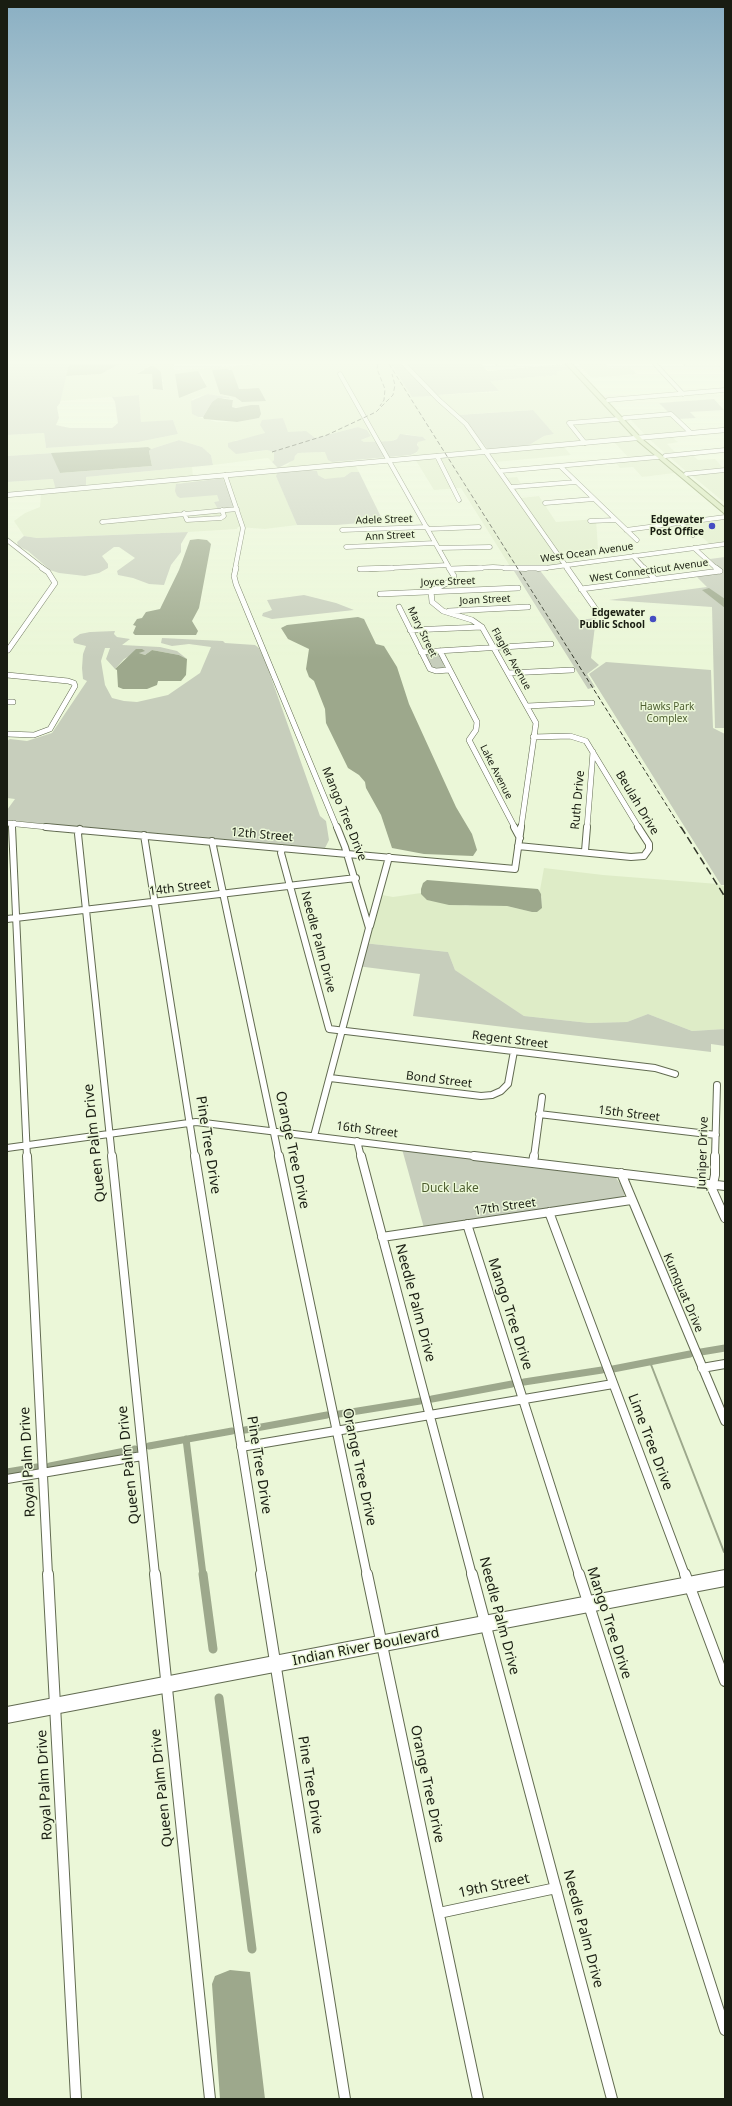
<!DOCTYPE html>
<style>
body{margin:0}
#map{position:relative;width:732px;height:2106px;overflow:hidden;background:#ebf7d8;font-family:"Noto Sans",sans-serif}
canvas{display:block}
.frame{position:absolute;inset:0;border:8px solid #191d12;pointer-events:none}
</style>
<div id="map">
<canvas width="732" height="2106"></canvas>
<div class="frame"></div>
</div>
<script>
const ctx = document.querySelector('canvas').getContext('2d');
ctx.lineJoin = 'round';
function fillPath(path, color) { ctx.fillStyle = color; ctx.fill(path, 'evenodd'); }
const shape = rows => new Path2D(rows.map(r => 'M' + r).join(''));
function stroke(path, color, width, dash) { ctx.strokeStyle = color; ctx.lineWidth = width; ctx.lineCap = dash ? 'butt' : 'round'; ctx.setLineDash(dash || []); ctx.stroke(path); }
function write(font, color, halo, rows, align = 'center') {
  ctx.font = font + ' "Noto Sans",sans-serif'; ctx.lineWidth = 3; ctx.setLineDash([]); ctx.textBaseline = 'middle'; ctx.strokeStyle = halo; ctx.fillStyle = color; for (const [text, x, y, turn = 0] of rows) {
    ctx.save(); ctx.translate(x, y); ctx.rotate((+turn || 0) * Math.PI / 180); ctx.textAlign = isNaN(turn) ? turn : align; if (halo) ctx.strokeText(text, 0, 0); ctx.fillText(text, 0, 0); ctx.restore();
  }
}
const built = shape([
 [119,364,173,364,175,370,265,364,391,364,412,397,434,396,465,424,485,451,414,457,413,454,417,453,418,442,426,438,406,434,392,441,364,442,361,440,371,436,370,434,367,430,358,427,315,438,302,431,297,433,287,432,283,418,263,428,265,433,261,435,234,441,249,453,267,450,275,452,274,460,272,462,268,458,213,465,211,455,202,447,179,440,151,449,147,447,7,456,7,435,44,433,46,448,138,442,178,434,173,420,141,423,139,395,59,401,66,376,101,374],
 [150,366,161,372,164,389,154,390,152,374,137,373],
 [219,369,230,369,239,389,252,388,242,402,235,397,220,394],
 [201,373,207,387,188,395],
 [207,394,229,397,233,400,232,407,241,407,259,418,237,422,217,422,198,417,192,414,192,399],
 [578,364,606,364,609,368,630,367,637,374,591,378],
 [570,370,615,418,568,422,583,442,526,447,544,436,554,434,532,410,458,415,437,395,498,392,489,381,556,375,555,373,558,371],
 [669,415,687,432,647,437,629,418],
 [616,419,635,438,586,442,571,423],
 [671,436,678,442,667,444,676,453,688,452,667,455,648,438],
 [636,439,652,452,675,473,642,477,633,467,620,468,613,459,628,457,613,441],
 [563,446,571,455,496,462,504,478,517,477,523,487,515,488,521,498,539,496,556,522,596,519,598,549,560,552,567,565,513,571,461,488,434,490,415,459],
 [326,452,332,462,353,460,354,463,7,495,7,482,53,479,85,487,85,477,192,467,193,476,278,468,288,465,298,453],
 [691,454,698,460,715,459,725,470,688,473,668,456],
 [355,464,359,472,351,472,344,477,334,479,325,479,318,475,277,477,297,525,265,529,238,527,237,529,188,532,37,538,24,536,14,521,25,513,40,507,41,494,7,497],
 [216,479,235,508,214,502,219,501,217,495,206,495,178,483],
 [725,471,725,503,690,474],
 [725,517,725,549,721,546,713,547,684,521],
 [544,868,603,875,718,884,725,887,725,1029,692,1031,648,1014,627,1022,589,1023,524,1016,455,970,448,952,363,943,376,894,393,897,421,893,428,900,466,906,479,905,507,906,532,912,542,908,542,897,538,890,540,890]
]);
const green = shape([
 [7,364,69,364,60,403,57,407,59,418,56,425,70,428,112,428,118,423,115,402,112,397,139,395,141,422,173,420,178,434,138,442,46,448,44,433,7,435],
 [391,364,403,364,434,396,412,397],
 [406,364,482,364,487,371,565,364,570,370,558,371,556,373,557,375,490,381,499,391,437,395],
 [207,394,229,397,230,399,224,398,212,402,203,417,198,417,192,414,191,401],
 [714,399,724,410,690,412,696,418,678,419,668,412,659,403],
 [533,410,554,434,544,436,526,447,488,450,468,424,458,415],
 [283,418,288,432,306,431,315,438,358,427,367,430,371,436,361,440,364,442,392,441,397,439,400,434,423,437,426,440,418,442,417,445,419,448,417,452,411,455,332,462,328,460,325,452,298,453,295,456,294,460,278,468,272,462,274,460,274,452,267,450,236,454,228,447,228,443,265,433,260,425,262,420],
 [179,440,202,447,211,455,213,465,86,477,86,487,56,490,53,479,7,482,7,456,53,453,60,473,152,466,149,451,151,449],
 [306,469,317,471,318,475,325,479,344,477,351,472,359,472,383,521,337,525,297,525,276,476,278,472],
 [216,479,223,479,235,508,218,509,214,502,219,501,217,495,180,498,177,496,175,491,176,484],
 [188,532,181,544,181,552,171,565,164,585,149,584,133,578,118,575,117,571,135,558,119,547,114,547,102,556,108,564,108,568,99,573,85,576,59,573,50,570,28,551,18,546,17,542,24,536,37,538],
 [725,557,725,728,715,728,712,607,609,600,707,587,696,576,723,572,710,559],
 [538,568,579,620,596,618,591,658,599,665,587,674,595,687,588,689,514,571],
 [304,595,336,603,354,610,272,619,262,616,263,613,272,610,267,600],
 [115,631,114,634,117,637,130,639,122,645,160,647,177,651,187,659,179,655,152,650,145,655,139,653,142,649,124,659,115,669,106,659,110,648,105,648,101,661,105,685,112,698,124,701,137,702,168,695,200,673,211,647,189,644,172,646,161,643,162,638,223,641,225,643,255,645,259,648,267,666,320,816,326,821,329,840,323,852,7,820,7,810,15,799,7,798,7,741,10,739,27,741,52,733,87,681,83,679,82,668,83,654,86,646,74,643,73,639,80,634,90,632],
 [426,652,439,652,445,669,433,669,425,656],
 [606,662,711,670,713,728,725,734,725,885,721,885,589,674],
 [363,943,448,952,455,970,524,1016,589,1023,627,1022,648,1014,692,1031,725,1029,725,1046,711,1044,711,1052,413,1016,420,974,357,966],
 [402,1149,614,1175,623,1188,625,1198,424,1228]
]);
const water = shape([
 [69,364,119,364,101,374,66,376],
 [150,366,154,366,161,372,163,390,153,389,152,374,137,374],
 [226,369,232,370,239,389,259,388,266,401,242,402,235,397,220,394,212,370],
 [198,371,207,387,179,398,175,374],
 [218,398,233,400,232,407,236,408,251,405,259,405,261,414,259,418,237,422,204,419,203,417,212,402],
 [148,447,151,449,149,451,152,466,60,473,51,453],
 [198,539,207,540,211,544,199,608,192,621,198,631,196,635,135,635,133,633,136,626,133,625,137,619,142,618,146,612,160,609,179,570,190,540],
 [709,588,725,599,725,608,702,590],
 [358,617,364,619,376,644,384,646,397,667,409,704,456,807,472,834,477,850,473,856,424,854,392,848,381,815,366,788,365,782,359,775,348,768,326,723,325,709,314,681,309,677,306,669,309,649,288,639,281,628,287,625],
 [136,649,142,649,145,651,139,653,145,655,152,650,179,655,187,659,186,675,181,681,158,681,157,685,147,689,123,689,118,687,117,670,115,669],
 [427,880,538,889,541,894,542,908,537,912,532,912,507,906,449,905,427,900,421,894,421,889,423,883],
 [230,1970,250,1972,265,2099,220,2099,212,1984,215,1976]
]);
const stream = shape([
 [650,1362,724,1552]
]);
const canalFar1 = shape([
 [701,1352,725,1348],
 [613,1369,690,1354],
 [524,1382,602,1370],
 [432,1399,512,1384],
 [339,1414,420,1401],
 [245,1430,327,1415],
 [186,1439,203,1575],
 [149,1446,232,1431],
 [50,1466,135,1449],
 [7,1472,37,1467]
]);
const canal = shape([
 [203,1574,213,1649],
 [219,1698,252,1949]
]);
const minorFar4 = shape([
 [404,364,439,400,466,424,568,569],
 [498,364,513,364],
 [655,364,683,394],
 [686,364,719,364],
 [340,374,450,569],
 [608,400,725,390],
 [624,418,671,414,691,433],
 [569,423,619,419],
 [569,423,585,443],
 [437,456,459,500],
 [665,456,725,450],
 [560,466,637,540],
 [501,471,658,457],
 [686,474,725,470],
 [225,475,243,528,235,569],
 [512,487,576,482],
 [545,503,594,499],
 [184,513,187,520,221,518,224,516,222,510],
 [590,521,616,520],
 [102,522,237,509],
 [680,522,693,535],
 [428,529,479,527],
 [342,530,427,527],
 [626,530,725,517],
 [7,540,44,569],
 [346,547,435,543],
 [438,548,490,547],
 [694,548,717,569],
 [633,556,645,569],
 [370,569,448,565],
 [460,569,493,567,526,569],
 [538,569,725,544]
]);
const minorFar3 = shape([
 [236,568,234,576,236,584,337,828],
 [449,568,454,576,451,581,431,591,432,602,443,611,472,620,482,627,536,723,521,828],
 [505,568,546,568],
 [567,568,597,611],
 [644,568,655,579],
 [716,568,720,571],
 [360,569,392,568],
 [451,569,481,568],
 [581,589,720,571],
 [380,594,518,588],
 [399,607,430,669,436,671,449,670],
 [449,611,528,607],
 [410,630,482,627],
 [8,650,55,583,48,572,42,568],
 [440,651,477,722,476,730,469,740,515,828],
 [421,652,551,644],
 [508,673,572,670],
 [7,675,68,681,74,683,75,686,50,729,34,735,7,734],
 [7,702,13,702],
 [527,706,592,703],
 [533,737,570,736,586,741,639,828],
 [7,823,57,828],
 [12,828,14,823],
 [587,828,593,752]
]);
const minorFar2 = shape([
 [12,827,27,1157],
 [46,827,515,869,521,827],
 [514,827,520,838],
 [80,829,78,834,112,1157],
 [144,835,195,1157],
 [212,841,279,1157],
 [518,846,631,857,644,856,649,849,649,844,638,827],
 [282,848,281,853,329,1029,655,1068,675,1074],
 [585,851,587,827],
 [7,919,356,878],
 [370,926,389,857],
 [330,1078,481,1096,492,1095,501,1091,508,1084,514,1051],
 [539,1114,716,1135],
 [314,1136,369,928,345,847,337,827],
 [357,1141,361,1157],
 [7,1148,196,1122,482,1157],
 [534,1157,542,1097],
 [715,1157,717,1085]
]);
const minorFar1 = shape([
 [27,1156,48,1575],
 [112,1156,155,1575],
 [195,1156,262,1575],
 [279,1156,367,1575],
 [361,1156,472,1575],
 [474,1156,725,1186],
 [715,1156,715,1175,712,1189,725,1218],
 [533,1163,534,1156],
 [621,1173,725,1421],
 [549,1212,685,1575],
 [467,1224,579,1575],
 [382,1237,631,1200],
 [702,1368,725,1364],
 [241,1447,613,1384],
 [7,1479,142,1456]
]);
const minor = shape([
 [48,1574,76,2099],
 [155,1574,210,2099],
 [261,1574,345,2099],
 [367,1574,478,2099],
 [472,1574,612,2099],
 [579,1574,725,2030],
 [685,1574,725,1681],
 [439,1913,556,1888]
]);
const tertiary = shape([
 [721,364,725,369],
 [7,495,725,430]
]);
const secondary = shape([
 [7,1715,725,1578]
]);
const primary = shape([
 [566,364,572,364,642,439,725,508,725,514,638,441,566,364]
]);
const railFar1 = shape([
 [378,364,377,369,385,389,384,400,380,406],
 [389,364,681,828],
 [272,452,327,435,376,412,393,395,395,385,392,374]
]);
const rail = shape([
 [681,827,725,897]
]);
const markers = [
 [712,526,4,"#454dc2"],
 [653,619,4,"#454dc2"]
];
const farStreetnames = [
 ["Adele Street",384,520,-2],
 ["Ann Street",390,536,-3],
 ["West Ocean Avenue",587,553,-8],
 ["West Connecticut Avenue",649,571,-8],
 ["Joyce Street",448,582,-2],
 ["Joan Street",485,600,-3],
 ["Mary Street",422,632,64],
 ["Flagler Avenue",511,659,60],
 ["Lake Avenue",496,772,63]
];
const farPoinames = [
 ["Edgewater",704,520],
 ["Post Office",704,532],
 ["Edgewater",645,613],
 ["Public School",645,625]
];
const farParknames = [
 ["Hawks Park",667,707],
 ["Complex",667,719]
];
const streetNames = [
 ["Ruth Drive",578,800,-85],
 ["Beulah Drive",637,803,59],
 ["Mango Tree Drive",344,814,68],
 ["12th Street",262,835,5],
 ["14th Street",180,888,-7],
 ["Needle Palm Drive",318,942,75],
 ["Regent Street",510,1040,7],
 ["Bond Street",439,1080,7],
 ["15th Street",629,1114,7],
 ["16th Street",367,1130,7],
 ["Juniper Drive",703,1153,-88],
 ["17th Street",505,1207,-8],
 ["Kumquat Drive",683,1293,67]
];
const parkNames = [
 ["Duck Lake",450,1189]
];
const nearStreetnames = [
 ["Queen Palm Drive",95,1143,-96],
 ["Pine Tree Drive",208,1145,81],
 ["Orange Tree Drive",292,1150,78],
 ["Needle Palm Drive",415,1303,75],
 ["Mango Tree Drive",510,1314,72],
 ["Lime Tree Drive",650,1442,69],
 ["Royal Palm Drive",28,1462,-93],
 ["Queen Palm Drive",129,1465,-96],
 ["Pine Tree Drive",259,1465,81],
 ["Orange Tree Drive",359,1467,78],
 ["Needle Palm Drive",499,1616,75],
 ["Mango Tree Drive",609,1623,72],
 ["Indian River Boulevard",366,1647,-11],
 ["Orange Tree Drive",427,1784,78],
 ["Royal Palm Drive",45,1785,-93],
 ["Pine Tree Drive",310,1785,81],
 ["Queen Palm Drive",162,1788,-96],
 ["19th Street",494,1886,-12],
 ["Needle Palm Drive",583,1929,75]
];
fillPath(built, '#deecc7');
fillPath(green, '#c7cebc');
fillPath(water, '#9da88c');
stroke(stream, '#9da88c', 2);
stroke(canalFar1, '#9da88c', 7);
stroke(canal, '#9da88c', 9);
stroke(minorFar4, '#626b51', 5);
stroke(minorFar3, '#626b51', 6);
stroke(minorFar2, '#626b51', 8);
stroke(minorFar1, '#626b51', 10);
stroke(minor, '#626b51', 12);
stroke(tertiary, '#626b51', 5.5);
stroke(secondary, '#626b51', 18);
stroke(primary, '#7f9359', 2);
stroke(minorFar4, '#fff', 4);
stroke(minorFar3, '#fff', 5);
stroke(minorFar2, '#fff', 6);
stroke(minorFar1, '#fff', 8);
stroke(minor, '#fff', 10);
stroke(tertiary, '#fff', 4.5);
stroke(secondary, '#fff', 16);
fillPath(primary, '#d3e5b2');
stroke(railFar1, '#32372a', 1, [4.5, 2.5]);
stroke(rail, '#32372a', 1.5, [8, 4]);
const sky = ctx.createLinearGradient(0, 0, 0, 659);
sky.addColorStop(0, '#8aafc3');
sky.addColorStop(0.55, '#f6fbed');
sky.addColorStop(1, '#f6fbed00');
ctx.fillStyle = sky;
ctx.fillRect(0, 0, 732, 659);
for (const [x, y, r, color] of markers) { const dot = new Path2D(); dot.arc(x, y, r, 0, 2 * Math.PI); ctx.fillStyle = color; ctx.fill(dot); stroke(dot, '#ebf7d8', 1.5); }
write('10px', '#191d12', '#ebf7d8', farStreetnames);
write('bold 10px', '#191d12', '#ebf7d8', farPoinames, 'right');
write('10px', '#4e5e30', '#ebf7d8', farParknames);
write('12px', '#191d12', '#ebf7d8', streetNames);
write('12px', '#4e5e30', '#ebf7d8', parkNames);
write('14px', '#191d12', '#ebf7d8', nearStreetnames);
</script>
